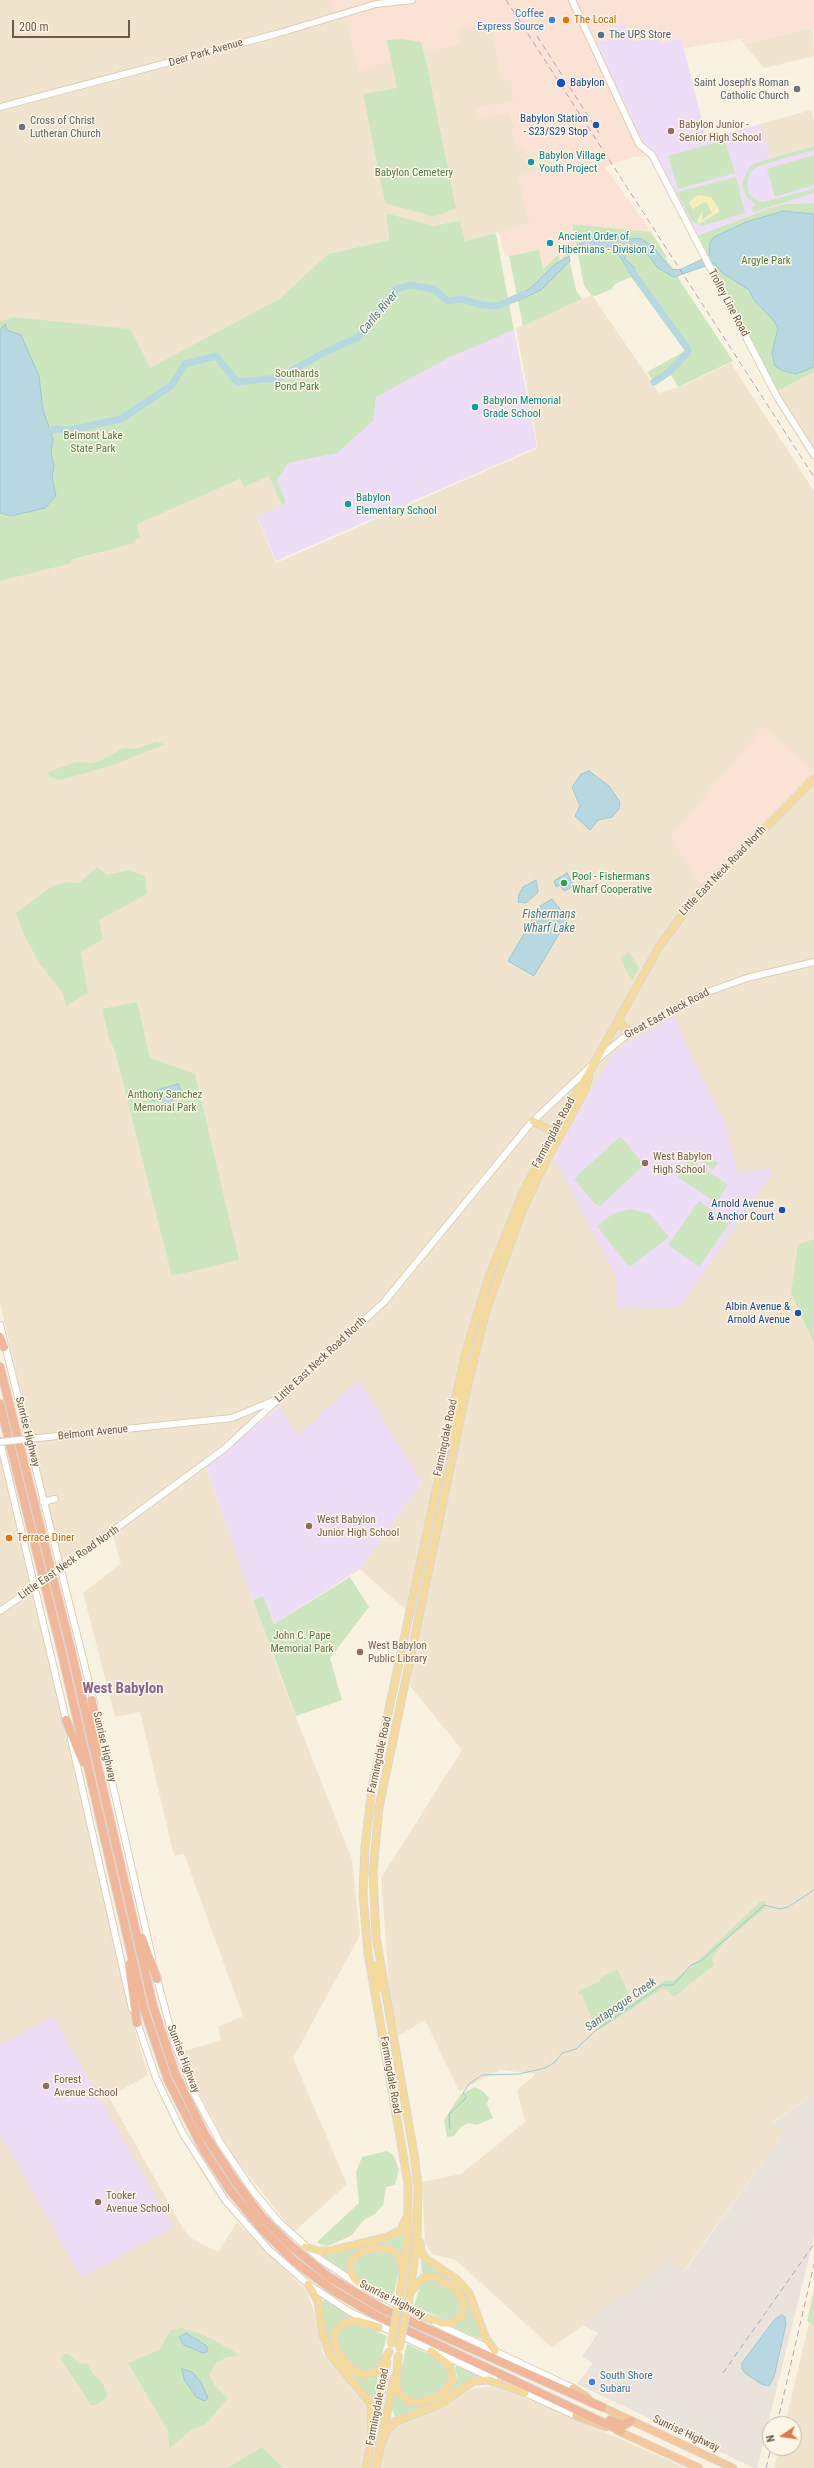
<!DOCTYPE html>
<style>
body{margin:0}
#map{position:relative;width:814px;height:2468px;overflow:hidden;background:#faf2e0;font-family:"Roboto Condensed",sans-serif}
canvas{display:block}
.north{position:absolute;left:762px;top:2416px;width:40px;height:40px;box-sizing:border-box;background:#fdf6e6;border:1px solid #c4b7a8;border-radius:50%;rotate:257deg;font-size:11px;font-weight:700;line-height:16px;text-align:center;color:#6e594a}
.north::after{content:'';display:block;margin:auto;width:14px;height:18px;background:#dc774d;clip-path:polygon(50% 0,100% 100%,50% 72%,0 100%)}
.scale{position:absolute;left:12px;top:20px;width:118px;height:18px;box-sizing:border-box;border:2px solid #6e594a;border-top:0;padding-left:5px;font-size:12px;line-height:14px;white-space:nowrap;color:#6e594a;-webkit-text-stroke:3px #fdf6e6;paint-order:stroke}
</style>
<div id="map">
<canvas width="814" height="2468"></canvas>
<div class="north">N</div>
<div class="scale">200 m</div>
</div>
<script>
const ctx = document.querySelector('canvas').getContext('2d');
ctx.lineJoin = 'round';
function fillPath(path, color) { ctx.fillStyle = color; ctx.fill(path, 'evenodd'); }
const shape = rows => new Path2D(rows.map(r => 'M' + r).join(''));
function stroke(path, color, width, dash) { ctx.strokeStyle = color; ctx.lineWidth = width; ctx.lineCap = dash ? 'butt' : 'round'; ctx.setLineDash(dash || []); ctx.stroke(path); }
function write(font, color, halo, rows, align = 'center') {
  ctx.font = font + ' "Roboto Condensed",sans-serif'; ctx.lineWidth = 3; ctx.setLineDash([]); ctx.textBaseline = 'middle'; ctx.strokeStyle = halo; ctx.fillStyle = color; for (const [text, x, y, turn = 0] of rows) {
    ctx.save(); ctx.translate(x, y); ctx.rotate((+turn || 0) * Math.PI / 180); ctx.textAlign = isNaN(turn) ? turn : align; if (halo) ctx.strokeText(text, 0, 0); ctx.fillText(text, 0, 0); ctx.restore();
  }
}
const residential = shape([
 [0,0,472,0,476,29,492,29,502,80,510,79,540,114,565,215,465,241,460,220,434,226,386,213,389,240,328,254,279,299,176,356,142,372,0,322],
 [813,27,814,56,764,68,744,44],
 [811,110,814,119,814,146,770,158,760,124],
 [592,295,659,393,679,387,731,363,814,491,814,1239,798,1244,814,1343,814,2094,772,2123,785,2131,683,2272,668,2262,552,2348,456,2260,432,2254,425,2243,422,2182,461,2174,525,2122,517,2090,536,2074,500,2070,459,2091,425,2020,398,2036,390,1996,381,1878,462,1750,410,1686,418,1621,360,1569,422,1483,297,1435,279,1406,203,1459,285,1689,352,1860,360,1935,293,2058,347,2184,294,2232,230,2152,196,2087,181,2052,221,2040,218,2027,243,2016,184,1854,174,1856,140,1712,115,1717,83,1593,121,1563,111,1530,62,1560,34,1452,0,1302,0,580,135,543,132,523,241,479,244,487,269,476,282,506,257,517,276,563,538,448,516,328],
 [814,372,814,451,778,391],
 [0,1453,36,1600,135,2031,148,2075,109,2097,181,2225,189,2237,218,2252,237,2222,306,2290,314,2311,323,2354,374,2415,408,2418,443,2405,472,2389,492,2386,541,2404,686,2468,0,2468],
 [809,2323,814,2326,814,2468,774,2468,779,2448,794,2448,794,2424,785,2424]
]);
const commercial = shape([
 [329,0,814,0,814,30,812,27,744,44,740,39,684,48,681,38,659,43,658,39,631,41,611,26,616,37,614,40,596,41,642,140,656,157,632,157,605,167,651,232,572,224,576,247,560,260,558,255,543,269,539,250,505,257,499,232,529,223,518,176,537,171,533,153,525,154,523,146,517,147,511,128,515,128,514,120,511,121,509,113,477,118,475,108,513,101,510,79,502,81,492,29,476,29,476,26,458,28,461,44,424,52,421,42,387,40,391,61,359,71,345,14,338,16],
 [764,726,814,771,701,887,670,836]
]);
const industrial = shape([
 [814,2094,814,2237,757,2468,754,2468,577,2384,593,2363,582,2357,598,2333,583,2325,668,2261,684,2272,785,2131,772,2124]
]);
const education = shape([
 [624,24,631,41,658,39,660,43,681,38,707,139,760,124,770,158,814,146,814,203,784,204,768,209,696,235,656,157,642,140,596,41,614,40,616,37,611,26],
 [514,330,537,447,276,561,257,516,282,506,269,476,244,487,226,446],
 [675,1016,685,1042,725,1123,737,1173,770,1168,772,1174,679,1308,617,1307,616,1277,554,1158,611,1055,626,1043],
 [359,1380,422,1483,360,1569,274,1624,263,1596,253,1600,206,1467,279,1406,298,1435],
 [53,2016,173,2227,81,2278,0,2134,0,2045]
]);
const green = shape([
 [402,39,421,42,426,61,456,208,439,215,432,216,385,203,363,94,397,88,387,40],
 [725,140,735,173,678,189,668,156],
 [814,146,814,150,758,166,750,172,747,183,749,194,758,201,763,202,814,189,814,193,753,212,752,207,756,205,746,196,742,184,749,168,755,163],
 [814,155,814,185,775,197,767,169],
 [736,177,745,213,702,226,692,221,677,192],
 [814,203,814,372,778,391,698,235,768,209,784,204],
 [386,213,434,226,460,220,465,241,496,233,493,235,496,234,514,330,450,357,376,397,373,421,337,453,288,463,277,480,286,502,282,506,269,476,244,487,240,479,137,524,140,538,135,539,136,543,71,560,72,563,0,581,0,322,13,317,130,329,150,368,279,299,328,254,389,240],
 [572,224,651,232,667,257,665,258,679,276,678,278,733,361,678,387,670,373,656,382,653,382,647,372,685,351,631,277,615,284,612,289,595,296,591,295,584,285],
 [539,250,543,269,558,255,560,260,568,253,576,290,582,299,523,326,509,256],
 [155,742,165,744,113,765,61,780,49,777,48,772,76,762,92,763,102,760,123,748,135,749],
 [97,867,107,875,129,870,145,876,147,894,99,920,103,939,81,952,88,993,66,1006,62,992,40,964,25,937,16,913,54,885,69,882,79,883],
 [629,952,639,968,632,981,620,958],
 [137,1002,150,1058,195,1074,239,1260,172,1276,115,1051,110,1041,102,1009],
 [619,1137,623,1139,644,1165,600,1206,595,1204,574,1179],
 [705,1154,718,1163,713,1170,700,1161],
 [690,1159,728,1185,716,1203,678,1177],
 [699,1201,730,1223,699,1267,668,1245],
 [631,1209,650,1214,669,1237,631,1266,628,1266,597,1226,614,1213],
 [814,1239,814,1343,791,1293,798,1244],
 [350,1577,369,1607,330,1658,342,1700,296,1716,253,1600,263,1596,274,1624],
 [761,1901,765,1901,765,1908,722,1944,712,1958,714,1965,675,1996,672,1996,667,1989,662,1989,601,2029,592,2020,582,1994,579,1995,578,1991,600,1981,600,1978,617,1969,633,2003,664,1981,674,1980,690,1968],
 [475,2087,484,2092,489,2098,487,2104,493,2118,477,2125,468,2123,461,2127,454,2136,447,2137,444,2120,461,2094],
 [387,2151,394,2156,399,2170,395,2185,386,2187,383,2205,375,2214,364,2220,351,2236,328,2246,319,2244,317,2242,359,2203,356,2172,362,2157],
 [404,2233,402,2258,396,2249,388,2245,367,2247,346,2272,321,2256,322,2254,389,2241],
 [382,2250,396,2254,400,2265,393,2298,361,2282,356,2277,354,2269,358,2257,363,2253],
 [421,2255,453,2279,467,2295,481,2333,480,2335,483,2336,480,2339,449,2327,464,2318,467,2302,458,2288,442,2276,435,2274,422,2276],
 [433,2280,450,2289,458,2298,461,2304,460,2311,456,2316,450,2319,444,2319,414,2306,420,2287,425,2281],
 [814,2290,814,2326,807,2321],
 [324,2299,354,2316,333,2328,333,2347,365,2378,371,2380,372,2377,378,2374,375,2408,367,2392,345,2370,332,2351,325,2331,322,2304],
 [344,2324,361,2324,387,2336,378,2368,367,2373,351,2365,339,2349,337,2335],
 [181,2328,204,2335,232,2350,239,2356,227,2357,216,2363,209,2375,215,2386,228,2398,205,2425,191,2430,169,2449,168,2431,128,2363,159,2350,171,2330],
 [182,2370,188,2371,201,2382,208,2398,196,2397,184,2379],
 [407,2344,442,2360,450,2368,451,2377,446,2389,421,2400,413,2400,403,2395,400,2384,400,2376],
 [64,2354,69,2354,79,2364,88,2363,92,2373,102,2382,107,2393,106,2398,96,2405,91,2405,60,2358],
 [456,2366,479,2375,444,2399,395,2417,392,2409,396,2389,400,2399,405,2402,425,2404,435,2401,453,2388,458,2378,455,2369],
 [262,2447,283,2468,227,2468]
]);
const sand = shape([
 [699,195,711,197,719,209,719,212,699,224,697,222,698,219,689,203,694,197],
 [704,202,707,203,712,213,702,220,703,210,698,219,693,209]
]);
const water = shape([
 [783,211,814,214,814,367,796,374,783,371,775,366,772,353,778,328,774,321,754,300,749,290,721,272,714,263,674,277,658,268,649,256,638,248,621,249,626,260,634,267,636,276,627,268,614,247,590,248,577,252,576,247,590,238,598,236,642,239,653,247,671,269,679,270,709,256,710,242,714,237,746,222,783,211],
 [569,256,570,261,541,290,518,301,517,295,531,288,554,265,569,256],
 [5,324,7,330,21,335,39,376,43,410,53,439,51,453,54,466,52,477,56,496,45,508,11,516,0,513,0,330,5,324],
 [589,771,609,786,620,802,619,809,612,817,598,820,590,830,575,816,580,806,572,787,581,774,589,771],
 [567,873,574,886,564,891,560,885,556,887,554,881,567,873],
 [536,880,538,892,526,903,518,902,519,894,523,887,536,880],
 [552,899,568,919,534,976,508,961,540,906,552,899],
 [178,1084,181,1091,171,1094,173,1103,164,1105,162,1097,152,1101,150,1092,178,1084],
 [782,2315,785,2317,786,2324,774,2377,769,2386,761,2384,745,2373,742,2369,742,2363,775,2319,782,2315],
 [186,2333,207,2346,207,2352,203,2353,184,2345,179,2337,186,2333],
 [182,2369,192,2372,201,2382,208,2398,205,2401,196,2397,184,2379,182,2369]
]);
const stream = shape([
 [450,2129,449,2114,465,2099,466,2096,463,2093,469,2084,482,2075,519,2074,545,2068,555,2062,562,2053,576,2049,595,2031,662,1985,673,1985,691,1965,701,1961,764,1905,780,1909,788,1907,814,1890]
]);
const river = shape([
 [630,269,688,349,688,352,669,372,654,382],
 [41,432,57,429,70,430,121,419,172,385,185,364,216,356,237,382,279,378,325,352,359,337,372,319,396,289,410,285,433,289,448,301,461,299,483,305,498,306,525,294]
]);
const secondary = shape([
 [572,0,639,144,652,155,776,395,814,455],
 [0,107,276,34,376,4,412,0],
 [599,1058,623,1038,702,994,747,978,814,962],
 [0,1325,94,1703],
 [38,1438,232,1418,275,1400],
 [0,1441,67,1724],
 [43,1502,55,1499],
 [69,1563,224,1449,384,1302,530,1124,590,1067],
 [0,1611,26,1593],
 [97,1716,152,1957],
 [71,1739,132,2009],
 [156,1975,174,2042,195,2095,221,2144,253,2191,278,2221,320,2259,360,2286,419,2316],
 [136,2019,156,2078,183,2134,225,2200,269,2250,308,2284,350,2312,494,2379],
 [435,2323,573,2388],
 [521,2391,576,2416]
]);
const primary = shape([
 [619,1018,623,1027,632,1032],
 [533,1121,553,1132],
 [452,1438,466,1366],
 [375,1966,379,1988],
 [420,2243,421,2252,426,2259,456,2279,469,2293,486,2339,495,2351],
 [305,2247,318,2251,329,2251,387,2237,401,2230,407,2217],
 [308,2284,318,2301,323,2335,330,2355,371,2404,372,2439],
 [367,2290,354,2278,350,2271,351,2261,359,2253,374,2248,391,2249,400,2257,402,2270],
 [412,2290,423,2278,434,2277,455,2288,464,2303,462,2316,451,2323,442,2323,415,2314],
 [400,2295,408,2239,408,2183,368,1953,363,1895,365,1846,372,1788,465,1355,487,1282,523,1192,560,1120,591,1069,660,945,696,897,814,779],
 [409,2299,417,2238,418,2186,414,2154,376,1937,373,1873,379,1807,465,1397,486,1311,523,1209,547,1159,585,1090,589,1077],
 [379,2327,357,2321,343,2323,334,2333,336,2349,351,2369,365,2376,378,2371,389,2352],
 [398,2356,396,2385,398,2392,408,2401,420,2403,442,2394,453,2380,449,2365,431,2351],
 [376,2419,387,2362],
 [381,2444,388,2429,395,2422,440,2404,474,2381,489,2380,525,2393],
 [366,2468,373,2435],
 [376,2468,394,2378]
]);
const trunk = shape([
 [573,2388,588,2398],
 [598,2405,733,2468],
 [576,2416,606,2427],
 [616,2430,699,2468]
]);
const motorway = shape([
 [0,1337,4,1347],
 [0,1367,70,1646,153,2006,175,2073,205,2135,235,2181,261,2216,291,2246,329,2277,383,2309,602,2407],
 [0,1404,60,1645,144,2009,168,2080,203,2149,230,2190,261,2228,295,2262,334,2291,377,2316,621,2431],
 [92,1700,100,1758],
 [66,1720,83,1762],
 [142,1938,157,1979],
 [129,1965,137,2023],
 [610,2420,624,2425,631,2421]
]);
const rail = shape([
 [506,0,814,477],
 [537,36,599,133],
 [723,2373,814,2244],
 [777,2424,814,2264],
 [766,2468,771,2448]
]);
const secondaryBridge = shape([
 [0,1442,38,1438],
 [26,1593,69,1563]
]);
const primaryBridge = shape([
 [391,2344,400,2295],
 [399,2348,409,2299]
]);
const markers = [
 [552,20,4,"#3f7fe0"],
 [566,20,4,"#e8710a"],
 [601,35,4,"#5c6f8a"],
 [561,83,5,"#1a4fb4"],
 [797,89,4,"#6b7280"],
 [596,125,4,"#1a4fb4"],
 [22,127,4,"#6b7280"],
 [671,131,4,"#8d6e63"],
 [531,162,4,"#0f9aa8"],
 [550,243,4,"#0f9aa8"],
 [475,407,4,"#0f9aa8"],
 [348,504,4,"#0f9aa8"],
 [564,883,4,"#2e9e5b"],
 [645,1163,4,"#8d6e63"],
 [782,1210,4,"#1a4fb4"],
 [798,1313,4,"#1a4fb4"],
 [309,1526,4,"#8d6e63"],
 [9,1538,4,"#e8710a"],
 [360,1652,4,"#8d6e63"],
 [46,2086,4,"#8d6e63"],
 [98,2202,4,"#8d6e63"],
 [592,2382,4,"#3f7fe0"]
];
const shopNames = [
 ["Coffee",544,14],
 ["Express Source",544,27],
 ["South Shore",600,2376,"left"],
 ["Subaru",600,2389,"left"]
];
const foodNames = [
 ["The Local",574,20],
 ["Terrace Diner",17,1538]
];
const serviceNames = [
 ["The UPS Store",609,35]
];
const streetNames = [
 ["Deer Park Avenue",206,53,-16],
 ["Trolley Line Road",728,303,62],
 ["Little East Neck Road North",723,871,-46],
 ["Great East Neck Road",667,1014,-28],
 ["Farmingdale Road",554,1133,-62],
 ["Little East Neck Road North",321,1360,-43],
 ["Sunrise Highway",27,1432,76],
 ["Belmont Avenue",93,1433,-6],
 ["Farmingdale Road",446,1438,-78],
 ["Little East Neck Road North",69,1563,-35],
 ["Sunrise Highway",104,1747,77],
 ["Farmingdale Road",380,1755,-78],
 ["Sunrise Highway",183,2059,69],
 ["Farmingdale Road",390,2075,80],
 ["Sunrise Highway",392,2300,27],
 ["Farmingdale Road",378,2407,-79],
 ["Sunrise Highway",686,2434,25]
];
const transitNames = [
 ["Babylon",570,83,"left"],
 ["Babylon Station",588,119],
 ["- S23/S29 Stop",588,132],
 ["Arnold Avenue",774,1204],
 ["& Anchor Court",774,1217],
 ["Albin Avenue &",790,1307],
 ["Arnold Avenue",790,1320]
];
const worshipNames = [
 ["Saint Joseph's Roman",789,83],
 ["Catholic Church",789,96],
 ["Cross of Christ",30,121,"left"],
 ["Lutheran Church",30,134,"left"]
];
const educationNames = [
 ["Babylon Junior -",679,125],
 ["Senior High School",679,138],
 ["West Babylon",653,1157],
 ["High School",653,1170],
 ["West Babylon",317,1520],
 ["Junior High School",317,1533],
 ["West Babylon",368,1646],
 ["Public Library",368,1659],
 ["Forest",54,2080],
 ["Avenue School",54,2093],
 ["Tooker",106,2196],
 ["Avenue School",106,2209]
];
const cultureNames = [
 ["Babylon Village",539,156],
 ["Youth Project",539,169],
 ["Ancient Order of",558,237],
 ["Hibernians - Division 2",558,250],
 ["Babylon Memorial",483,401],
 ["Grade School",483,414],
 ["Babylon",356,498],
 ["Elementary School",356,511]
];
const parkNames = [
 ["Babylon Cemetery",414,173],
 ["Argyle Park",766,261],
 ["Southards",297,374],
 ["Pond Park",297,387],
 ["Belmont Lake",93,436],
 ["State Park",93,449],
 ["Anthony Sanchez",165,1095],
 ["Memorial Park",165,1108],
 ["John C. Pape",302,1636],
 ["Memorial Park",302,1649]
];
const leisureNames = [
 ["Pool - Fishermans",572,877],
 ["Wharf Cooperative",572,890]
];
const waterNames = [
 ["Carlls River",379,313,-50],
 ["Fishermans",549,915],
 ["Wharf Lake",549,929],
 ["Santapogue Creek",621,2005,-35]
];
const districtNames = [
 ["West Babylon",123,1689]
];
fillPath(residential, '#f1e4cf');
fillPath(commercial, '#fae2d4');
fillPath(industrial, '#e9e3dc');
fillPath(education, '#eeddf6');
fillPath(green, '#cde6c0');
fillPath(sand, '#f7eebd');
fillPath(water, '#b7d8e1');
stroke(water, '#9ec7d2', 1);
stroke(stream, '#9ec7d2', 1);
stroke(river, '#b7d8e1', 7);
stroke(secondary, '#decdb9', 8);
stroke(primary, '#dcd7d4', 9);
stroke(trunk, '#dcd7d4', 9);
stroke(motorway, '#dcd7d4', 10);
stroke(secondary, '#fff', 6);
stroke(primary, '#f5da9d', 7);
stroke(trunk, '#f2c89c', 7);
stroke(motorway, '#f0b79b', 8);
stroke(rail, '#b4a1c1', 1, [6, 4]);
stroke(secondaryBridge, '#decdb9', 8, []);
stroke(primaryBridge, '#dcd7d4', 9, []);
stroke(secondaryBridge, '#fff', 6);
stroke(primaryBridge, '#f5da9d', 7);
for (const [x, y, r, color] of markers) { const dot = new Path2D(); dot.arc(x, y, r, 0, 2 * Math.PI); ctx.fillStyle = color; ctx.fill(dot); stroke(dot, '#fdf6e6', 1.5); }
write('11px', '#366cbe', '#fdf6e6', shopNames, 'right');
write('11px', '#c56008', '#fdf6e6', foodNames, 'left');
write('11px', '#4e5e75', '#fdf6e6', serviceNames, 'left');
write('11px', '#6e594a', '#fdf6e6', streetNames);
write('11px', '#164399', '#fdf6e6', transitNames, 'right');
write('11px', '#5b616d', '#fdf6e6', worshipNames, 'right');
write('11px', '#785e54', '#fdf6e6', educationNames, 'left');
write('11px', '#0d838f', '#fdf6e6', cultureNames, 'left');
write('11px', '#527a45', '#fdf6e6', parkNames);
write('11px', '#27864d', '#fdf6e6', leisureNames, 'left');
write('italic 12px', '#497887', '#fdf6e6', waterNames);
write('bold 15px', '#866692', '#fdf6e6', districtNames);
</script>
